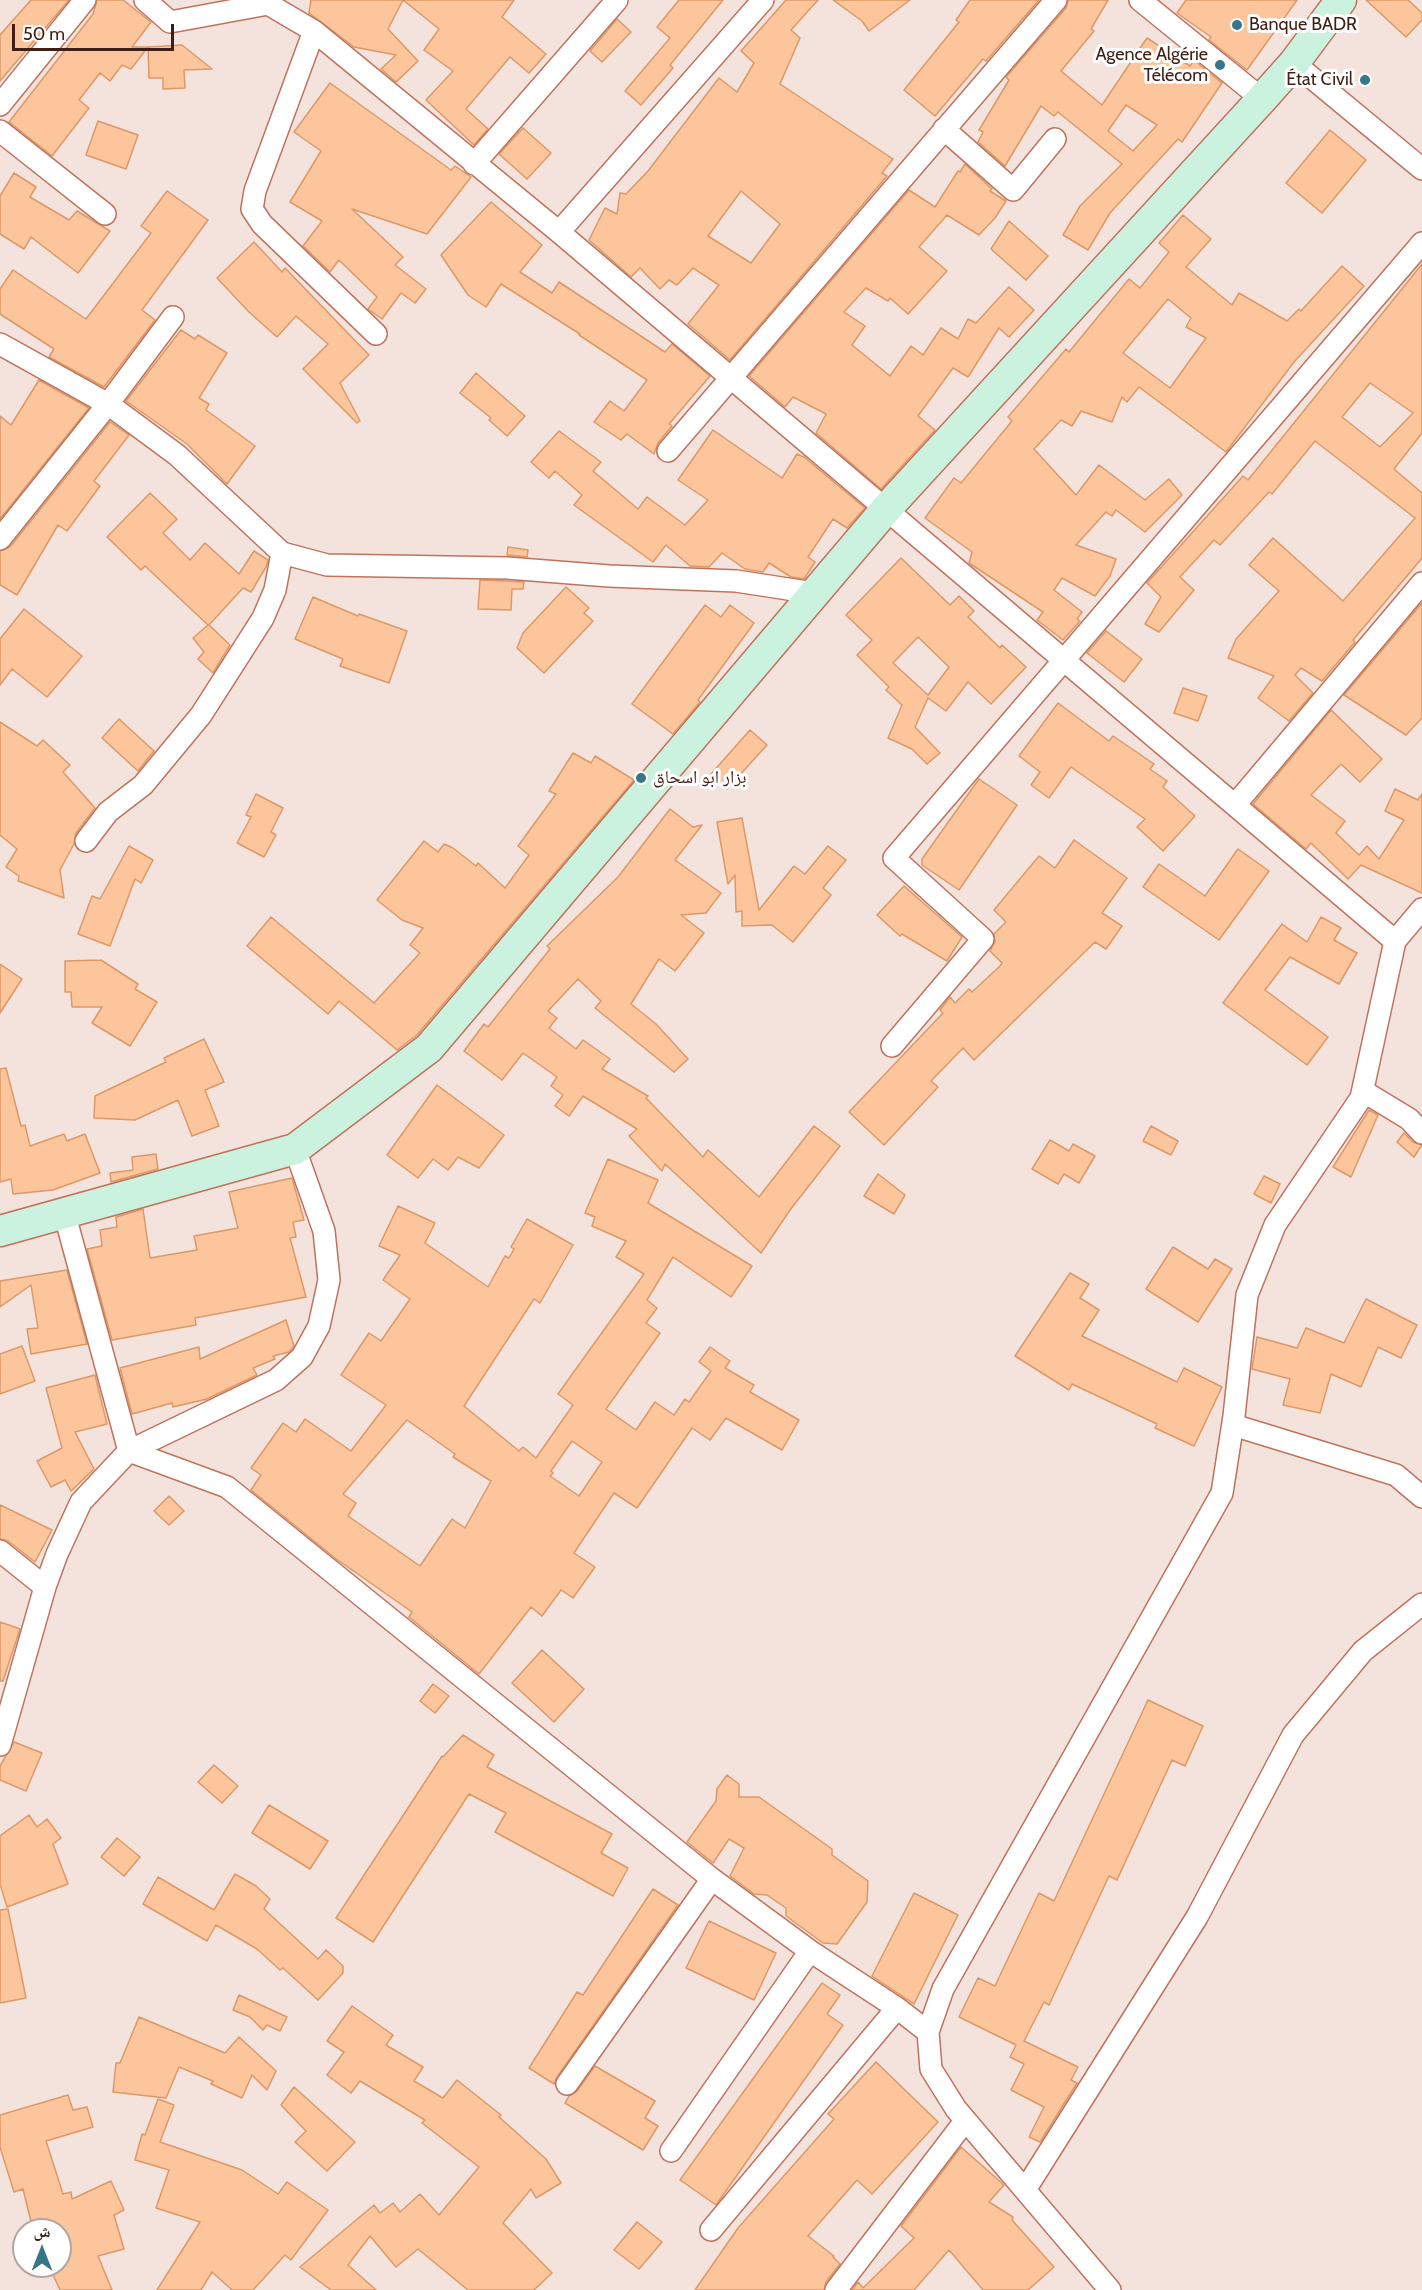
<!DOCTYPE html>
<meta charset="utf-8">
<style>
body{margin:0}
#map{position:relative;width:1422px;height:2290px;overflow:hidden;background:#f4e2dd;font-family:Cabin,"Noto Naskh Arabic",sans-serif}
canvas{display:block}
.north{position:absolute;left:12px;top:2218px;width:60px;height:60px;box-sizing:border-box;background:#fff;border:2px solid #b2a5a1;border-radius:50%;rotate:0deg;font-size:16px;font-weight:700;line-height:24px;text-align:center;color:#3e1e15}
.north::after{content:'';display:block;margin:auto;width:21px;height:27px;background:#357789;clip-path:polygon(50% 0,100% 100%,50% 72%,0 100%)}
.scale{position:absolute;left:12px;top:24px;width:162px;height:27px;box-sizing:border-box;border:3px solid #3e1e15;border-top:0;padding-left:8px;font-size:18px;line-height:21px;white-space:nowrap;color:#3e1e15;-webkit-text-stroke:4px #fff;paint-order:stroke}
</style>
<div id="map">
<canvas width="1422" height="2290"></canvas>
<div class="north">ش</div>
<div class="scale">50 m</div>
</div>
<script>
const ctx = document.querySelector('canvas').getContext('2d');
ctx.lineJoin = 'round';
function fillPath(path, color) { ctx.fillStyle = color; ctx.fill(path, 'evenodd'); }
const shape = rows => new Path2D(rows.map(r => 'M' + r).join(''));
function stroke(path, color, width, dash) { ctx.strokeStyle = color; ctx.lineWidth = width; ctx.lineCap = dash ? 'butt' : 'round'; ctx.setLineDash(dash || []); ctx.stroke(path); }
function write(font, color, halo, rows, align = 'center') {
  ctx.font = font + ' Cabin,"Noto Naskh Arabic",sans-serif'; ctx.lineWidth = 6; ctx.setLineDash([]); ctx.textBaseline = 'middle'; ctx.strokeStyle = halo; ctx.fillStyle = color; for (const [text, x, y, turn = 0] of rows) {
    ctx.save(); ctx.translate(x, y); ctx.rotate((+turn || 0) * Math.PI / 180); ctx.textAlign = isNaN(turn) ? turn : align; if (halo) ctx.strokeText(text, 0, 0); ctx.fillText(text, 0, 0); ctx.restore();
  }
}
const building = shape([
 [31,0,69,0,0,81,0,35,31,0],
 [97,0,123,0,151,22,132,47,148,47,131,69,122,65,110,81,100,73,79,100,89,108,52,156,9,122,93,14,97,0],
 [311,0,514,0,502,17,546,54,529,73,510,57,466,109,488,129,474,145,426,100,453,71,424,50,439,29,403,0,388,29,418,61,396,82,381,69,396,55,354,47,309,13,311,0],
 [679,0,723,0,670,65,673,68,641,105,625,91,670,38,657,27,679,0],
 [786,0,818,0,791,30,800,38,780,84,893,159,882,173,887,176,730,360,688,324,719,285,693,268,677,285,669,280,660,289,640,268,631,277,589,240,605,208,617,214,620,193,626,194,648,171,719,78,737,92,754,63,741,51,786,0],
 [741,191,780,224,751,263,708,236,741,191],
 [833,0,910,0,869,31,862,21,833,0],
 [970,0,1039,0,986,61,983,59,935,116,904,90,959,22,956,20,970,0],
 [1068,0,1108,0,1091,29,1094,31,1061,71,1102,105,1147,38,1190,66,1194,60,1222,83,1182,142,1178,139,1110,213,1088,250,1063,235,1080,206,1122,164,1058,112,1054,116,1041,106,1005,166,978,142,983,132,979,130,1009,80,1006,77,1066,8,1068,0],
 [1126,105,1157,125,1133,151,1108,131,1126,105],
 [1186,0,1297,0,1247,70,1209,40,1211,37,1177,13,1186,0],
 [1366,0,1408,0,1422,13,1422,20,1406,37,1366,0],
 [617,19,631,32,602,62,590,51,617,19],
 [182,45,212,69,184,70,185,88,163,89,163,78,149,78,148,47,182,45],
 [330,83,451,170,455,166,471,177,427,234,352,209,403,257,395,265,426,289,415,303,401,293,382,319,368,309,377,297,339,260,330,272,303,246,322,221,290,202,321,151,294,132,330,83],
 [98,121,138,135,126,169,86,155,98,121],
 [523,128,551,153,527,179,499,154,523,128],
 [1330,130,1366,160,1322,213,1286,183,1330,130],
 [965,164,992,189,990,191,1006,201,995,218,979,235,947,215,919,247,947,271,908,314,890,298,888,301,866,288,844,312,865,326,852,345,890,376,911,346,923,355,941,328,958,339,968,319,976,323,1009,287,1034,310,1009,337,999,328,968,377,953,368,918,416,935,430,881,489,816,433,826,414,793,397,785,407,749,376,909,190,935,207,958,171,960,172,965,164],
 [14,173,36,187,30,197,69,220,77,211,110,231,78,273,31,237,24,249,0,234,0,196,14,173],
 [167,191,208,220,142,310,155,320,104,387,49,357,54,349,0,314,0,289,13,270,86,319,151,233,141,226,167,191],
 [491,202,542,245,520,272,552,293,559,282,665,352,672,344,710,376,669,424,672,426,658,443,654,454,627,434,621,440,594,422,610,401,624,411,647,380,579,335,580,334,501,284,486,307,468,295,441,255,491,202],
 [1183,215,1211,239,1186,267,1232,305,1239,293,1287,321,1299,309,1301,311,1342,266,1364,286,1294,362,1226,452,1139,387,1127,402,1122,397,1112,422,1081,411,1072,426,1061,420,1034,449,1076,495,1099,465,1145,500,1169,479,1182,495,1145,532,1116,510,1112,516,1106,512,1076,545,1116,559,1110,576,1095,596,1062,578,1054,590,1082,612,1077,619,1080,621,1063,640,1037,620,1043,612,969,563,972,552,925,518,954,478,961,483,1012,421,1008,417,1066,349,1069,352,1129,279,1140,288,1169,252,1159,243,1183,215],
 [1168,299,1191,318,1186,327,1206,338,1170,388,1123,353,1168,299],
 [1009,221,1048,256,1026,280,991,249,1009,221],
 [254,242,282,272,285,268,369,355,340,383,360,421,357,423,303,369,328,344,296,316,277,337,249,312,217,278,254,242],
 [1422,264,1422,433,1394,469,1422,493,1422,558,1353,640,1355,642,1322,681,1301,668,1295,675,1313,693,1289,721,1258,698,1274,676,1228,658,1236,639,1279,591,1249,565,1273,538,1343,601,1415,518,1315,441,1272,494,1269,492,1220,545,1214,540,1180,577,1194,590,1159,632,1145,624,1161,597,1147,583,1243,476,1248,480,1422,264],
 [1370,383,1413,413,1380,447,1342,417,1370,383],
 [181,330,195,339,198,335,227,353,199,398,209,404,206,410,255,446,227,484,187,444,126,401,181,330],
 [476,373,525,416,507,436,489,420,491,418,460,393,476,373],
 [39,380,89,408,0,519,0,416,11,425,39,380],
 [110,422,129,435,94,481,100,486,67,531,58,525,17,595,0,585,0,551,10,547,110,422],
 [713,430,782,478,797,454,804,457,865,508,847,528,833,519,808,557,815,562,804,579,791,577,769,563,763,572,745,569,722,553,709,567,690,566,666,545,653,562,574,505,582,495,555,471,549,478,531,462,559,431,601,462,593,471,638,509,647,497,685,525,708,500,678,480,713,430],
 [150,493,177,519,163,533,190,560,205,543,239,574,254,551,268,560,266,567,251,592,243,588,209,625,230,645,213,673,198,659,204,652,193,638,208,625,145,566,141,570,107,537,150,493],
 [508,547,528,550,527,557,507,555,508,547],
 [901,558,950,605,959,596,974,611,968,617,1000,648,1002,645,1026,667,991,704,968,682,946,711,928,698,915,727,940,753,927,764,912,749,888,738,902,705,886,690,889,687,857,655,872,640,846,615,901,558],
 [918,637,949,667,928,695,893,663,918,637],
 [480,580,506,581,524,582,523,589,512,589,511,610,478,609,480,580],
 [566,587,589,608,584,613,593,621,544,673,517,648,523,633,566,587],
 [313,597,358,616,359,614,407,631,389,683,340,666,343,659,295,639,313,597],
 [1422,603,1422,718,1406,735,1344,695,1422,603],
 [705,605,721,617,730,605,754,623,698,700,700,702,673,734,632,704,705,605],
 [24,609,82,656,47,697,12,669,0,685,0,639,24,609],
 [1106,631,1142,659,1124,682,1087,653,1106,631],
 [1183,688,1207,696,1198,721,1174,713,1183,688],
 [1058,703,1109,741,1113,736,1154,764,1150,769,1167,781,1163,787,1195,816,1163,851,1137,827,1145,819,1071,767,1049,798,1031,785,1040,772,1019,756,1058,703],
 [1331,710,1382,759,1360,782,1341,764,1311,795,1345,821,1336,833,1359,855,1367,846,1379,859,1404,820,1385,811,1395,789,1418,800,1422,794,1422,893,1361,865,1348,879,1311,843,1306,849,1253,804,1331,710],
 [119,719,154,751,138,771,102,738,119,719],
 [0,722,37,746,43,740,70,765,63,772,95,808,76,833,74,844,60,870,64,898,18,881,19,876,6,867,17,849,0,835,0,722],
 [750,730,767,745,727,789,711,774,750,730],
 [573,753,591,763,595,756,634,780,417,1035,397,1050,339,1001,328,1014,247,946,271,917,374,1003,420,953,410,945,423,928,402,920,377,900,424,841,438,852,444,844,453,848,476,866,478,863,505,888,529,855,518,846,556,794,549,791,573,753],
 [979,779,1017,805,959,890,922,865,922,859,979,779],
 [256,794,283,808,271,832,276,835,264,857,237,843,251,817,246,815,256,794],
 [670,809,693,827,702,825,675,860,721,893,706,913,681,915,704,933,675,971,659,959,631,1004,656,1024,688,1059,674,1072,595,1008,601,1001,578,979,548,1011,557,1018,549,1028,576,1049,583,1040,610,1059,602,1069,648,1096,646,1098,703,1157,708,1150,759,1197,814,1126,840,1146,790,1210,761,1253,665,1164,662,1171,629,1136,637,1129,583,1096,569,1116,555,1106,563,1095,551,1086,557,1077,523,1053,502,1080,464,1051,484,1024,488,1027,550,949,547,946,618,877,670,809],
 [742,818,759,910,794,866,805,874,828,846,846,860,823,888,831,895,793,942,772,925,742,926,742,911,736,912,735,875,728,884,717,822,742,818],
 [1074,840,1127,878,1102,913,1122,926,1106,949,1095,942,974,1060,963,1048,931,1081,938,1087,884,1145,849,1112,943,1013,940,1010,950,997,955,1003,969,989,972,992,1000,966,1002,963,990,951,995,942,994,934,1006,922,994,910,1039,856,1055,868,1074,840],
 [129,846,153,860,141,883,135,879,110,946,78,934,92,896,100,899,129,846],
 [1238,849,1269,871,1219,940,1143,887,1159,864,1205,896,1238,849],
 [904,886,962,937,947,961,902,934,900,936,877,915,904,886],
 [1321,917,1341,928,1334,940,1357,953,1339,984,1290,957,1265,990,1328,1037,1307,1065,1223,1003,1282,924,1307,942,1321,917],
 [101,960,138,984,135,989,157,1002,130,1046,92,1023,102,1007,72,1007,71,992,65,992,65,961,101,960],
 [0,964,22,979,0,1013,0,964],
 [204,1039,224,1082,205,1090,219,1126,192,1136,178,1100,135,1120,94,1118,95,1096,166,1062,164,1058,204,1039],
 [6,1068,21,1126,25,1125,30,1146,64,1134,67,1141,85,1134,100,1173,53,1190,13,1194,11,1179,0,1182,0,1069,6,1068],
 [437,1085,504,1135,479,1168,458,1157,448,1170,433,1159,418,1178,387,1155,437,1085],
 [1369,1110,1378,1115,1351,1177,1333,1167,1369,1110],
 [1151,1126,1178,1141,1171,1155,1143,1141,1151,1126],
 [1404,1133,1413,1142,1422,1145,1414,1157,1397,1142,1404,1133],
 [1050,1140,1069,1151,1073,1144,1095,1156,1079,1183,1064,1174,1058,1184,1032,1169,1050,1140],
 [156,1154,158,1169,111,1182,110,1173,133,1170,132,1157,156,1154],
 [608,1159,658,1180,648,1203,752,1266,731,1297,673,1257,647,1300,657,1308,646,1323,660,1333,606,1409,636,1430,655,1402,674,1415,685,1399,689,1402,711,1371,699,1362,710,1347,730,1361,725,1368,754,1385,750,1392,799,1420,782,1450,726,1418,710,1440,692,1428,637,1508,614,1493,574,1553,595,1567,573,1598,561,1590,542,1616,531,1607,479,1674,409,1617,412,1612,335,1558,251,1490,261,1475,251,1468,283,1423,296,1432,305,1419,351,1451,386,1405,341,1375,369,1333,381,1341,410,1299,383,1280,400,1255,379,1246,398,1206,435,1223,425,1243,488,1287,505,1256,509,1258,514,1249,511,1247,527,1219,573,1245,540,1303,534,1299,464,1406,519,1451,523,1447,536,1458,573,1405,558,1394,644,1274,616,1257,626,1241,592,1226,595,1217,585,1213,608,1159],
 [407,1420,455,1454,453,1457,491,1481,465,1528,452,1519,420,1566,348,1516,356,1503,343,1494,407,1420],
 [572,1441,602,1462,579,1496,550,1476,553,1473,551,1471,572,1441],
 [878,1174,905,1195,894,1214,864,1196,878,1174],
 [1264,1176,1280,1184,1271,1203,1254,1194,1264,1176],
 [292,1178,304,1220,293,1222,296,1237,290,1238,306,1297,195,1318,196,1325,112,1340,87,1249,102,1246,100,1230,117,1227,116,1217,143,1209,150,1258,197,1250,194,1236,238,1228,229,1192,292,1178],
 [1173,1247,1208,1269,1215,1259,1232,1269,1198,1322,1146,1289,1173,1247],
 [67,1270,87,1344,31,1354,27,1329,38,1328,31,1285,0,1307,0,1281,67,1270],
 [1070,1273,1089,1284,1080,1298,1099,1310,1082,1336,1177,1382,1184,1368,1222,1387,1194,1446,1155,1428,1157,1424,1072,1384,1069,1390,1015,1356,1070,1273],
 [1366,1299,1417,1325,1401,1358,1378,1347,1361,1387,1331,1374,1320,1413,1283,1405,1290,1379,1252,1369,1257,1337,1297,1348,1306,1328,1344,1343,1366,1299],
 [286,1320,294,1346,289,1352,273,1356,275,1359,253,1368,257,1375,207,1399,173,1407,172,1403,132,1414,120,1368,199,1347,200,1359,286,1320],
 [22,1346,35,1381,0,1394,0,1354,22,1346],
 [95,1375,107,1424,75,1432,94,1469,71,1491,65,1480,51,1487,37,1461,62,1448,46,1388,95,1375],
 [169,1496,184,1511,169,1525,154,1511,169,1496],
 [0,1505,52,1530,35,1562,8,1541,0,1539,0,1505],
 [0,1622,20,1629,3,1681,0,1681,0,1622],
 [542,1650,584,1689,554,1722,512,1683,542,1650],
 [433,1684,449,1696,435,1713,420,1701,433,1684],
 [1148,1700,1203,1726,1185,1766,1172,1760,1117,1880,1109,1876,1049,2005,1044,2002,1024,2041,1078,2067,1071,2080,1077,2083,1040,2142,1029,2137,1044,2107,1011,2090,1024,2064,1010,2057,1016,2045,959,2017,978,1978,995,1986,1039,1893,1054,1901,1148,1700],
 [463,1735,494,1755,487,1767,612,1834,601,1853,628,1868,613,1896,495,1832,506,1813,469,1794,373,1942,336,1918,442,1756,443,1757,463,1735],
 [14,1742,42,1753,26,1791,0,1780,0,1766,14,1742],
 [214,1765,238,1786,222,1803,198,1782,214,1765],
 [727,1775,739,1784,739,1797,759,1797,832,1849,832,1855,868,1881,867,1902,837,1944,823,1943,786,1916,786,1908,767,1895,754,1894,730,1876,744,1848,729,1839,713,1863,687,1842,716,1801,717,1789,727,1775],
 [269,1805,328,1841,310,1869,252,1833,269,1805],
 [29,1815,37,1827,47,1819,61,1838,53,1844,68,1884,7,1907,0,1884,0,1836,29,1815],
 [117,1838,140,1857,124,1876,101,1857,117,1838],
 [235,1874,256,1886,270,1899,264,1909,318,1959,326,1950,343,1966,343,1973,318,2000,283,1968,280,1970,257,1949,216,1925,207,1941,143,1904,158,1877,214,1910,235,1874],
 [653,1889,678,1905,557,2077,554,2084,529,2068,577,1992,583,1995,653,1889],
 [914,1893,958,1915,914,2004,872,1976,914,1893],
 [8,1909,26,1998,0,2003,0,1910,8,1909],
 [709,1921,776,1953,754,2000,686,1968,709,1921],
 [822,1983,840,1995,827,2014,843,2025,716,2205,680,2180,822,1983],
 [239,1995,287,2017,280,2031,267,2025,263,2030,250,2017,233,2010,239,1995],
 [352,2006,393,2035,386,2045,423,2067,414,2081,443,2098,457,2080,501,2115,499,2117,546,2159,561,2183,536,2198,531,2189,503,2223,552,2273,534,2290,468,2290,418,2249,396,2267,370,2236,348,2265,376,2290,331,2290,300,2267,374,2205,380,2213,393,2203,400,2212,420,2194,439,2215,479,2167,422,2123,425,2120,360,2081,351,2093,327,2075,344,2052,327,2041,352,2006],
 [139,2017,225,2053,239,2037,276,2071,267,2090,252,2075,242,2098,211,2084,213,2081,179,2067,166,2098,113,2092,116,2063,120,2063,139,2017],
 [876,2062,938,2122,872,2194,857,2180,808,2236,834,2256,833,2257,840,2264,826,2282,824,2290,695,2290,738,2228,834,2119,828,2114,876,2062],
 [595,2066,655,2101,645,2118,658,2126,643,2150,565,2103,569,2096,577,2091,595,2066],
 [294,2087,355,2142,327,2171,295,2142,306,2131,281,2105,294,2087],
 [68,2095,73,2110,87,2107,93,2127,46,2141,63,2194,71,2192,72,2199,111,2181,124,2210,114,2215,124,2249,98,2256,112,2290,60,2290,49,2266,60,2266,60,2230,33,2230,23,2189,14,2192,0,2147,0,2115,68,2095],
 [158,2099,174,2105,160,2142,242,2170,278,2194,287,2182,328,2210,291,2260,285,2255,253,2290,232,2290,212,2272,201,2290,157,2290,200,2222,156,2208,169,2170,135,2160,142,2134,145,2135,158,2099],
 [961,2147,1004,2185,989,2202,1013,2217,1012,2220,1054,2267,1028,2290,983,2290,949,2250,914,2290,852,2290,858,2282,863,2288,914,2238,901,2226,961,2147],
 [637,2222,662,2242,639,2269,614,2250,637,2222]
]);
const street = shape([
 [145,0,170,22,268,4,314,31,559,232,1395,941],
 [1140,0,1262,99],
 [314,31,255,191,252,209,262,224,376,334],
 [1294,63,1422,169],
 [0,105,85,0],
 [944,129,1013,190,1055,139],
 [0,131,105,214],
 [474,164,617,0],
 [559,232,763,0],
 [0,344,108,404,177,455,282,553,327,565,507,568,609,576,736,581,814,593],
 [668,451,1056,0],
 [0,539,108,404,173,317],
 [1235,805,1422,583],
 [86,841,108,812,143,785,201,715,263,618,275,590,282,553],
 [892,1046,983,939,894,858,1422,243],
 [1363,1091,1409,1119,1422,1133],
 [64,1212,129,1451,227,1487,712,1879,810,1951,897,2008,928,2032],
 [1233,1425,1396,1475,1422,1497],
 [0,1551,45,1587],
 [0,1745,45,1587,57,1554,81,1502,129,1451,276,1380,302,1357,319,1326,329,1280,324,1231,295,1149],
 [567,2084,712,1879],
 [671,2151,810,1951],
 [1025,2190,1197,1917,1293,1735,1363,1651,1422,1604],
 [711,2230,897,2008],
 [836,2290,965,2121],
 [1110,2290,956,2109,931,2069,928,2032,943,1989,1222,1493,1234,1416,1247,1295,1275,1225,1361,1098,1395,941,1422,909]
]);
const secondary = shape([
 [0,1231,295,1149,429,1048,887,508,1262,99,1294,63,1341,0]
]);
const markers = [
 [1237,25,6,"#357789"],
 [1220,65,6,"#357789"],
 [1365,80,6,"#357789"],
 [641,778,6,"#357789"]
];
const poiNames = [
 ["Banque BADR",1249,25],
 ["Agence Algérie",1208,55,"right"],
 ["Télécom",1208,76,"right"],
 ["État Civil",1353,80,"right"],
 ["بزار ابو اسحاق",653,778]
];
fillPath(building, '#fcc59c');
stroke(building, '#dc9967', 1.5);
stroke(street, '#c0735c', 24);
stroke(secondary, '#c0735c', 33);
stroke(street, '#fff', 21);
stroke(secondary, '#cbf2de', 30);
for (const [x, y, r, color] of markers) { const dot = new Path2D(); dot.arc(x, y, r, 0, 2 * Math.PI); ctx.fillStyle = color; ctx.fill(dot); stroke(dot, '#fff', 2); }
write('18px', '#3e1e15', '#fff', poiNames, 'left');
</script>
